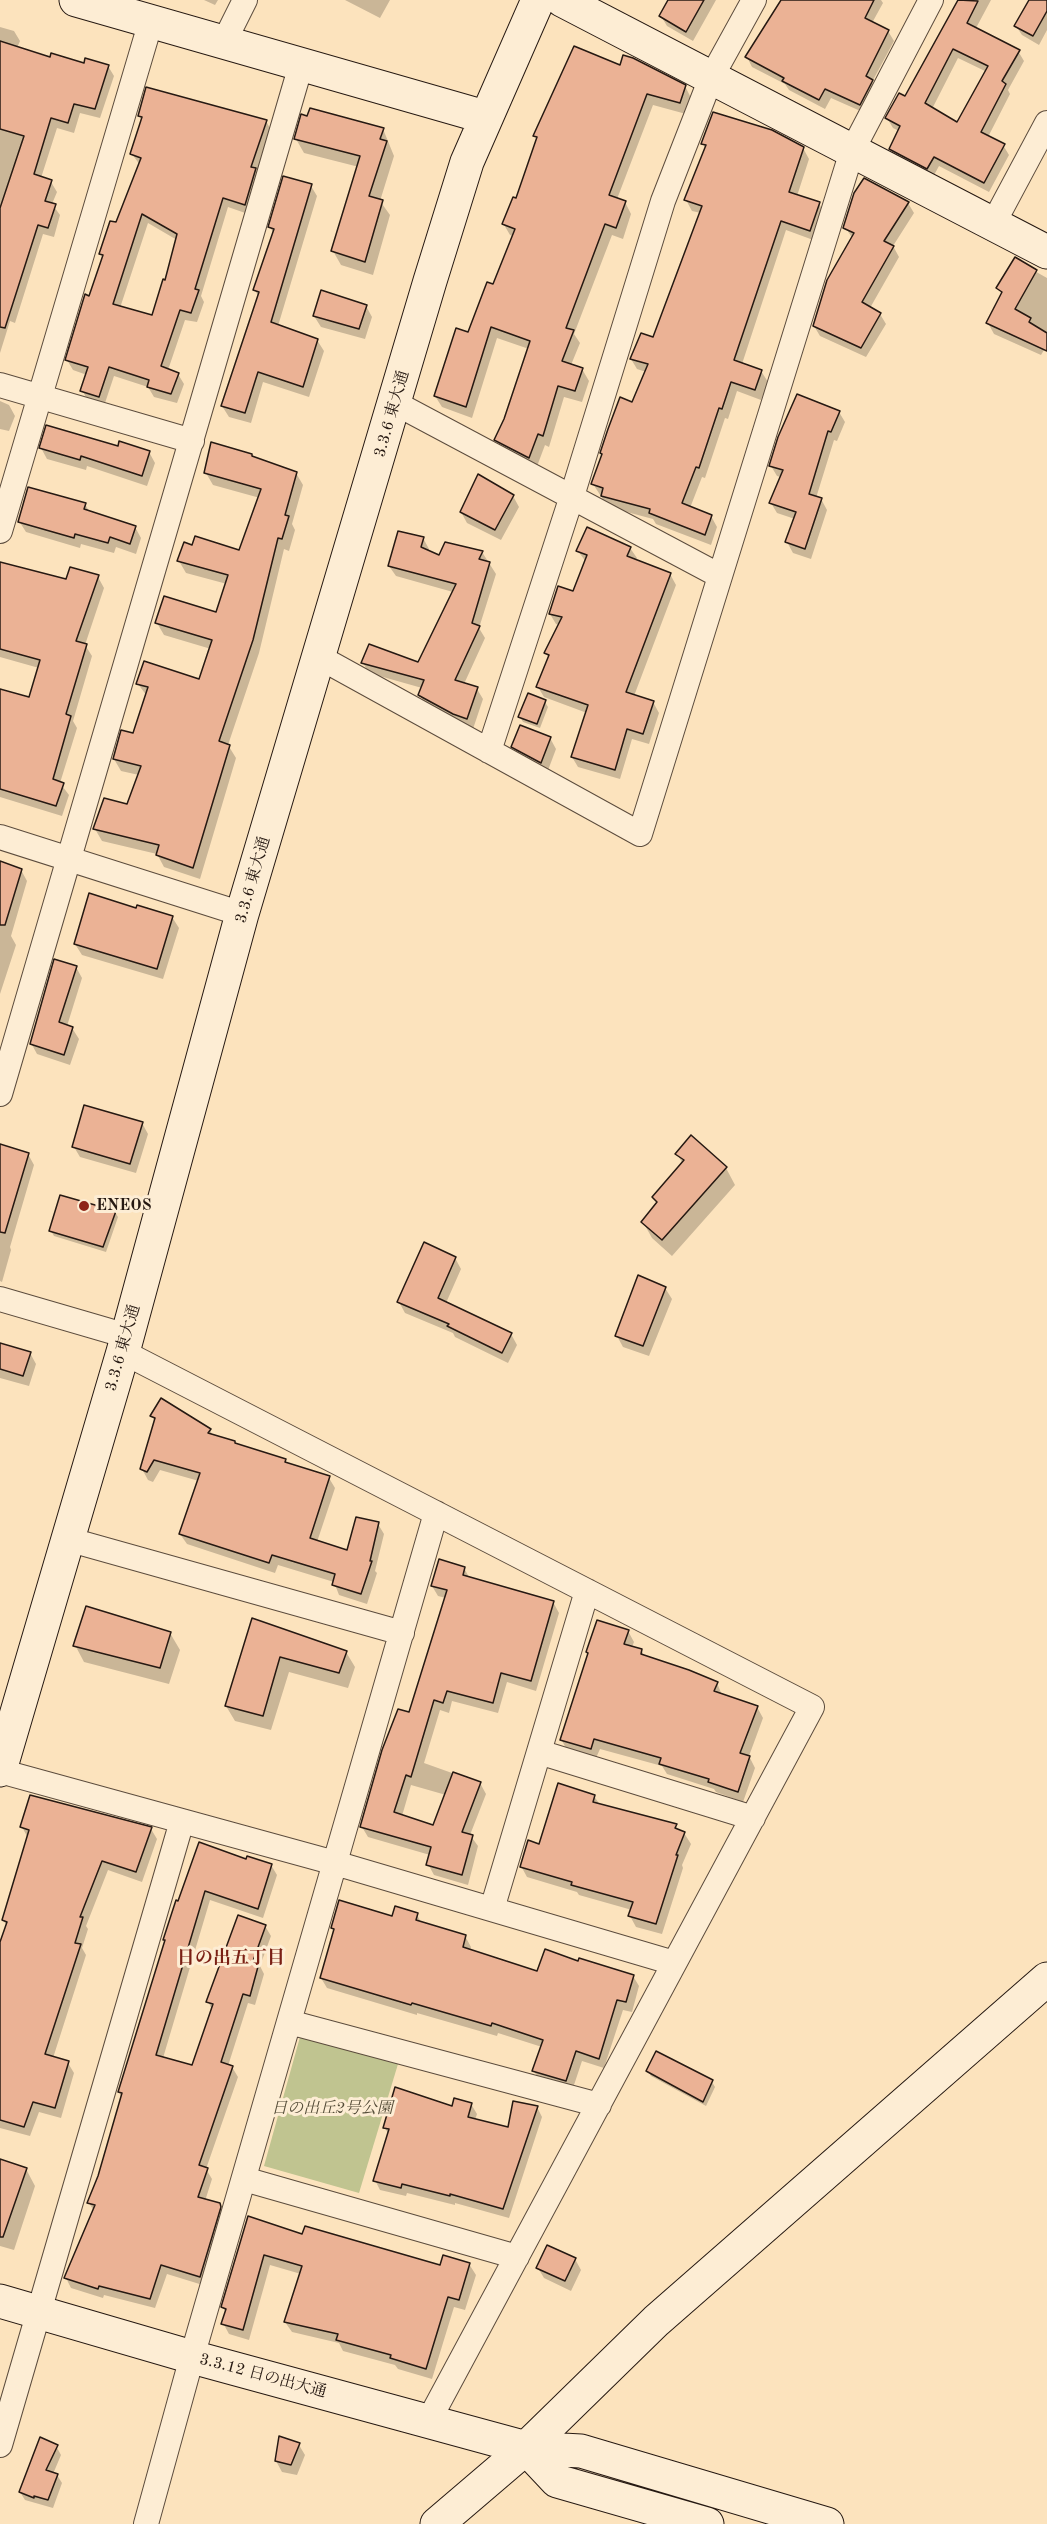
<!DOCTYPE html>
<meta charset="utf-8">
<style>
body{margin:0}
canvas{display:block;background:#fce3bd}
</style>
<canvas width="1047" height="2524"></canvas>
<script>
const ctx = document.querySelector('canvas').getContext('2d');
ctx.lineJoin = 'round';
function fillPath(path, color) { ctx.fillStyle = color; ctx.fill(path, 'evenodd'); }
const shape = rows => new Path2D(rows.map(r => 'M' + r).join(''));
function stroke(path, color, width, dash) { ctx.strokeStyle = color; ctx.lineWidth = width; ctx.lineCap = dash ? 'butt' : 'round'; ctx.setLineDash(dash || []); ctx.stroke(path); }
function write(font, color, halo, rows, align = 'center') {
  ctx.font = font + ' "Old Standard TT","Noto Serif JP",serif'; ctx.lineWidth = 6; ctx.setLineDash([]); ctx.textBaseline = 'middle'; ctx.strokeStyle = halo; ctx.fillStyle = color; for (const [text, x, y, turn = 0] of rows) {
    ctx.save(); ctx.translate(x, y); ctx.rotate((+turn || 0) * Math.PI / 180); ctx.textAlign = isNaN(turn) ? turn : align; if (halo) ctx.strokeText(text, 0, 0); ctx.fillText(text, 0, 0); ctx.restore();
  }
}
const green = shape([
 [300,2037,398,2064,359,2193,264,2166]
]);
const shadow = shape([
 [204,0,218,0,215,5],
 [345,0,390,0,380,18],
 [670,0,716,0,693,41,667,26,661,16],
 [783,0,881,0,883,3,872,23,888,31,894,41,872,82,877,90,865,113,831,98,825,109,789,90,785,84,752,67,747,57],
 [960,0,991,0,976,28,1018,51,1024,61,1008,90,1010,94,988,137,1003,145,1009,155,989,192,939,166,933,177,896,158,890,149,899,131,893,128,887,118,906,98],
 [958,58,987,72,958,124,932,109],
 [1031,0,1047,0,1047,30,1039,45,1022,35,1016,26],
 [0,27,14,31,20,41,17,48,51,58,85,65,108,66,114,76,100,118,80,113,74,133,57,128,41,178,51,182,57,192,52,204,60,215,54,237,43,234,15,323,10,321,0,353],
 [620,67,685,86,691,98,686,114,653,105,617,199,625,202,631,214,623,239,612,235,574,334,580,343,571,365,582,369,589,381,582,402,564,397,549,447,545,445,536,469,503,451,496,440,505,420,529,349,497,338,472,418,442,407,435,396,494,286,514,236,510,235,503,223,517,200,537,140,535,136],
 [139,116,266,121,272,132,251,215,228,207,201,296,204,302,197,322,185,320,168,370,178,374,184,384,177,403,154,397,148,387,114,376,104,406,88,401,82,390,87,375,73,370,67,360,103,258,100,253,117,224,140,165,132,154,143,121],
 [148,223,177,240,153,317,120,308],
 [383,129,394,156,380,201,390,215,373,275,341,265,333,251,359,167,304,153,296,139],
 [703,144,803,148,809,159,797,196,819,204,825,214,816,241,786,230,742,364,761,371,768,382,761,400,737,391,728,419,725,418,705,478,702,477,690,508,711,516,717,527,711,545,656,524,653,519,608,507,593,484,646,372,637,369,631,359,654,339,701,213,692,211,686,200,706,149],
 [311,186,317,196,278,326,317,340,324,351,309,397,263,382,251,423,229,417,222,406,259,298,255,290,274,234,270,227],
 [908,203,914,213,893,246,899,257,870,308,880,314,886,324,866,357,820,336,814,326,853,239,845,227],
 [1015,260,1047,278,1047,345,1041,355,994,334,988,323,1002,295,998,288],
 [366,306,372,317,365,339,321,327,314,316],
 [0,401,9,405,15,416,9,431,0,429],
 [839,412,845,422,837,441,834,440,816,498,821,499,827,510,811,559,793,553,787,542,795,519,777,513,771,503,781,477,777,476,771,466],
 [119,447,149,452,155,463,147,486,87,466,86,470,47,459,41,448],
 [206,473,296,473,303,485,292,524,295,530,289,551,284,549,259,653,228,745,236,758,200,879,164,867,157,854,102,841,95,829,128,806,139,775,121,771,114,759,134,735,147,696,138,684,200,681,211,649,164,635,157,623,217,614,227,584,186,573,179,561,193,547,240,552,260,498,213,485],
 [513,496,519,507,501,540,467,523,461,512],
 [85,504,90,513,135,527,141,538,136,554,116,547,114,553,81,544,80,548,26,532,19,521],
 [423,538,429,549,428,552,440,557,482,552,496,574,479,628,485,638,464,684,477,689,483,699,473,729,426,706,420,695,422,688,369,673,363,663,419,664,453,592,396,576,389,566],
 [630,548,637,558,635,561,670,574,676,585,634,696,653,702,659,713,649,744,632,739,620,779,578,767,572,757,587,713,544,697,538,687,549,658,546,653,560,625,556,624,550,614,573,593,586,562,578,551],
 [0,577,67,580,98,577,104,588,85,645,92,656,73,721,77,728,60,783,69,795,62,816,0,797,0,690,30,699,39,668,0,657],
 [529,695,545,702,548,707,540,728,523,722,520,717],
 [550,738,556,749,547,773,519,757,513,747],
 [0,863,21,870,27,881,11,936,16,945,0,994],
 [172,917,179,928,163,979,82,955,75,944],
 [76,967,82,978,67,1026,72,1028,79,1039,70,1065,37,1054,31,1043],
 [142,1123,148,1134,136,1173,80,1157,74,1147],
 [0,1146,28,1154,34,1165,10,1247,11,1250,2,1282,0,1281],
 [677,1154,726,1168,735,1185,672,1256,652,1238,643,1222,657,1204,654,1197,683,1164],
 [115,1212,118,1217,106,1252,54,1236,51,1231],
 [455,1258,461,1269,446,1303,511,1334,517,1345,508,1363,455,1337,453,1333,405,1313,399,1302],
 [665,1288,672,1299,649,1356,623,1347,617,1336],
 [0,1345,30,1353,36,1364,29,1386,0,1378],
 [152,1416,210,1430,213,1436,329,1478,335,1488,317,1542,348,1552,378,1524,384,1534,375,1571,377,1573,367,1604,339,1595,334,1582,278,1565,275,1573,187,1544,180,1534,199,1481,160,1470,153,1482,148,1480,142,1469,156,1423],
 [464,1568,470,1579,553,1602,559,1613,536,1691,507,1682,498,1713,452,1701,449,1713,440,1710,424,1763,480,1783,486,1794,470,1835,478,1846,468,1885,434,1875,428,1864,430,1855,368,1837,362,1827,410,1714,446,1598,438,1596,432,1586],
 [411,1785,446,1795,434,1827,402,1816],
 [253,1620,346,1652,355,1667,348,1688,289,1672,271,1730,235,1721,226,1706],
 [628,1631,634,1642,632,1647,641,1650,645,1657,717,1683,722,1695,757,1707,763,1718,749,1756,755,1768,743,1802,716,1792,714,1789,667,1774,662,1766,600,1749,596,1758,567,1750,561,1739,589,1655,587,1652],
 [170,1633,180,1650,169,1684,84,1662,75,1645],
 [594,1796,600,1805,676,1826,679,1831,684,1833,691,1844,682,1865,683,1868,662,1934,636,1927,630,1916,632,1910,579,1895,577,1892,527,1877,521,1866,539,1845],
 [22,1827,151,1829,157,1839,142,1882,108,1870,86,1926,88,1929,82,1948,86,1955,53,2058,68,2063,74,2073,61,2118,39,2112,30,2136,0,2128,0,1947,7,1926,3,1920,28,1838],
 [246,1861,271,1865,277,1875,263,1918,210,1900,163,2058,193,2066,212,2010,208,2001,265,1926,271,1936,260,1966,264,1974,255,2005,248,2003,228,2066,232,2067,238,2077,206,2169,212,2179,205,2201,219,2204,225,2214,206,2286,167,2274,155,2308,104,2295,103,2298,71,2288,66,2278,94,2211,89,2203,99,2177,122,2098,119,2092,166,1942,164,1939,179,1902],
 [417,1915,422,1924,465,1936,471,1947,470,1951,538,1973,633,1976,639,1986,632,2012,623,2010,604,2068,582,2061,572,2091,540,2082,534,2071,542,2047,498,2033,497,2036,417,2013,417,2015,327,1988,321,1978,335,1932,332,1928],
 [648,2071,712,2082,715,2087,706,2106,651,2076],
 [471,2104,477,2114,475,2120,509,2129,537,2107,542,2117,509,2218,455,2203,455,2205,407,2193,406,2196,380,2190,375,2180,389,2135,385,2128,452,2108],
 [0,2161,26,2169,35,2186,14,2250,0,2246],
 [249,2218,303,2236,441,2267,469,2264,476,2275,465,2310,454,2307,432,2379,398,2369,395,2365,343,2351,339,2343,292,2332,285,2322,301,2274,270,2265,249,2340,229,2334,223,2323,226,2313,223,2307],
 [575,2259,581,2270,571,2291,544,2278,538,2268],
 [299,2445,305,2455,297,2475,282,2472,276,2461],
 [56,2446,61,2455,53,2474,57,2475,62,2483,53,2508,25,2500,20,2492]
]);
const building = shape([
 [668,0,704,0,686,32,659,16,668,0],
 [781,0,874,0,865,18,889,30,866,76,873,80,860,105,825,89,819,100,782,81,784,78,745,57,781,0],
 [958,0,978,1,967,23,1020,50,1002,81,1006,84,981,132,1005,144,984,183,934,157,927,169,889,149,900,126,885,118,899,93,905,96,958,0],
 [953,49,988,66,957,122,925,103,953,49],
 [1029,0,1047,0,1047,11,1033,36,1014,26,1029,0],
 [0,41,50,57,51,53,84,63,85,58,109,65,95,109,74,104,68,123,51,118,34,174,52,180,45,201,56,204,48,228,38,225,5,328,0,327,0,208,24,136,0,129,0,41],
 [574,46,620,65,623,55,633,58,686,85,680,103,647,94,609,195,626,201,616,228,605,224,566,328,574,330,562,361,583,368,575,391,558,386,543,436,538,434,529,458,494,440,504,419,530,341,491,327,466,407,434,396,456,328,468,332,487,282,493,284,515,229,502,224,513,197,516,198,537,137,533,136,574,46],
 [146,87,267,120,251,167,256,168,245,205,223,198,195,289,199,290,191,313,180,310,161,366,179,373,171,394,147,387,149,380,109,367,99,397,80,391,88,367,65,360,85,294,89,296,103,255,99,254,110,221,116,222,141,158,130,154,142,117,138,116,146,87],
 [142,214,177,234,165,280,163,279,152,315,113,304,142,214],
 [310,108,384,128,380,139,387,141,369,196,383,200,365,262,331,251,360,156,294,139,301,114,307,116,310,108],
 [713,112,772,130,804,147,789,192,820,202,810,231,781,221,734,360,762,370,755,390,731,382,722,409,719,408,699,468,696,467,682,503,712,515,705,535,649,513,650,509,601,496,603,488,591,484,602,454,600,453,608,429,620,397,632,402,648,364,630,359,641,333,653,337,702,206,684,200,706,145,701,144,713,112],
 [283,176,312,184,271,322,318,339,303,387,258,372,245,413,221,406,259,292,253,290,274,229,268,227,283,176],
 [864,178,909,202,884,241,894,246,862,302,881,313,861,348,813,326,827,280,854,233,843,228,854,193,864,178],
 [1015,257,1037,270,1015,309,1031,318,1029,322,1047,333,1047,351,986,323,1002,292,996,288,1015,257],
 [321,290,367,305,359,329,313,316,321,290],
 [797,394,840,411,831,432,828,431,809,494,822,498,805,549,785,542,796,512,769,503,783,470,769,466,778,437,797,394],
 [46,425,118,446,119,441,150,451,142,476,81,456,80,460,39,448,46,425],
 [211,442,252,454,252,456,297,472,285,515,289,516,282,539,278,538,253,640,219,741,230,745,193,868,156,855,159,845,93,829,104,798,127,804,141,766,113,759,121,730,133,733,148,687,136,684,144,661,199,679,212,640,155,623,164,596,216,612,228,575,177,561,184,542,192,545,195,536,239,550,261,489,204,473,211,442],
 [478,474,514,495,495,530,460,512,478,474],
 [28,487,86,503,84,509,136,526,130,544,110,537,108,543,75,534,74,538,18,522,28,487],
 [587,527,631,547,627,556,671,573,626,692,654,701,643,734,627,729,615,770,571,757,588,705,536,687,549,655,544,653,562,617,549,614,558,586,573,591,587,555,576,551,587,527],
 [398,531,424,537,421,547,439,555,445,542,483,551,479,559,490,562,472,623,480,626,455,680,478,687,467,719,453,714,418,695,424,680,361,663,369,644,418,662,456,584,388,566,398,531],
 [0,562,66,579,70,567,99,575,76,641,87,644,66,714,71,716,53,779,64,783,56,806,0,789,0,689,29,697,40,660,0,649,0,562],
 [528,693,546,700,537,724,518,717,528,693],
 [520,725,551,737,541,763,511,747,520,725],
 [0,861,22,869,5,925,0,925,0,861],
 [89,893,136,908,137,905,173,916,157,969,74,944,89,893],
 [54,959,77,966,59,1022,73,1027,64,1055,30,1044,54,959],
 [84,1105,143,1122,130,1164,72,1147,84,1105],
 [691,1135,727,1167,662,1240,641,1222,657,1202,652,1197,684,1160,675,1154,691,1135],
 [0,1144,29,1153,5,1233,0,1232,0,1144],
 [60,1195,116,1211,103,1247,49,1231,60,1195],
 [424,1242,456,1257,438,1298,512,1333,502,1353,447,1326,449,1324,397,1302,424,1242],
 [638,1275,666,1287,643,1346,615,1336,638,1275],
 [0,1343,31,1352,23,1376,0,1369,0,1343],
 [161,1398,211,1429,208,1433,235,1441,235,1443,286,1459,285,1462,330,1476,310,1538,347,1550,356,1517,379,1522,370,1561,372,1561,361,1594,332,1585,335,1574,272,1555,269,1563,179,1534,200,1473,154,1460,147,1472,140,1469,155,1418,150,1416,161,1398],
 [439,1559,465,1567,463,1575,554,1601,531,1681,501,1673,493,1703,447,1691,443,1703,434,1700,411,1777,406,1775,394,1812,433,1825,453,1772,481,1782,462,1832,473,1835,462,1875,426,1865,431,1847,360,1827,382,1750,398,1709,409,1712,447,1590,431,1586,439,1559],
 [86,1606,171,1632,160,1668,73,1646,86,1606],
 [252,1618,347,1651,339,1673,280,1657,263,1716,225,1706,252,1618],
 [597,1620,629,1630,624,1644,642,1649,641,1654,689,1670,718,1682,714,1691,758,1706,740,1753,750,1756,738,1792,708,1782,709,1779,659,1764,661,1758,594,1739,591,1749,560,1740,588,1653,586,1652,597,1620],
 [558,1783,595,1795,593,1802,677,1824,675,1828,685,1832,676,1855,678,1855,656,1924,628,1916,633,1902,571,1885,572,1882,520,1867,528,1840,539,1844,558,1783],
 [30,1795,152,1827,136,1872,102,1861,80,1917,83,1917,75,1943,81,1944,45,2054,69,2061,55,2108,33,2102,24,2127,0,2120,0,1942,7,1922,2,1920,29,1830,20,1827,30,1795],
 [199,1842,246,1859,247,1856,272,1864,258,1909,205,1891,156,2055,192,2065,213,2004,206,2002,238,1915,266,1925,253,1961,259,1963,250,1996,243,1994,221,2062,233,2066,199,2165,208,2168,198,2197,220,2203,221,2207,200,2277,161,2265,150,2299,99,2286,98,2289,64,2278,95,2205,87,2203,98,2176,122,2093,118,2092,165,1940,163,1940,176,1900,178,1901,199,1842],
 [339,1900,392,1916,395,1906,418,1913,416,1920,466,1935,463,1947,537,1971,545,1949,578,1961,579,1958,634,1975,626,2002,617,2000,599,2059,576,2051,566,2081,532,2071,543,2040,492,2023,491,2026,412,2003,411,2005,320,1978,334,1929,331,1928,339,1900],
 [656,2051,713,2080,703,2102,646,2071,656,2051],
 [395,2087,452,2106,454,2098,472,2103,468,2117,508,2127,513,2101,538,2106,503,2209,450,2194,450,2196,402,2184,401,2188,373,2181,389,2129,383,2128,395,2087],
 [0,2159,27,2168,3,2237,0,2237,0,2159],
 [248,2216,302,2234,305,2226,440,2265,443,2255,470,2263,459,2300,448,2297,426,2369,390,2358,391,2355,336,2340,338,2334,284,2322,302,2266,264,2255,243,2330,221,2324,226,2309,221,2307,248,2216],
 [547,2245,576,2258,565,2281,536,2268,547,2245],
 [279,2436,300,2443,291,2465,275,2461,279,2436],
 [40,2437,58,2445,46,2470,58,2474,48,2500,34,2496,34,2498,19,2492,40,2437]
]);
const street = shape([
 [223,44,245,0],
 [993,224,1047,123],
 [0,385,192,441],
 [395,403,720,576],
 [0,531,151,21],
 [319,657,640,834,852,151,931,0],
 [489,751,572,496,663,201,711,78,754,0],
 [0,837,242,914],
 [0,1094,301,65],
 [0,1299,127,1336],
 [123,1352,812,1707,429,2420],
 [67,1539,402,1633],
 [539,1752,753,1818],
 [0,1771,335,1863,674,1963],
 [492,1909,587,1591],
 [289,2022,599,2105],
 [244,2179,517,2257],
 [0,2445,182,1821],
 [146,2524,192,2357,436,1513]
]);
const secondary = shape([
 [76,0,485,117],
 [562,0,1047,252],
 [0,1770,123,1352,242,914,430,281,467,162,538,0],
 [0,2301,192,2357,526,2448,581,2451,827,2524],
 [526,2448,557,2481,707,2524],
 [437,2524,526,2448,656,2321,1047,1979]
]);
const markers = [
 [84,1206,6,"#8f2418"]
];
const streetNames = [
 ["3.3.6 東大通",392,414,-74],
 ["3.3.6 東大通",253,880,-74],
 ["3.3.6 東大通",123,1348,-74],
 ["3.3.12 日の出大通",263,2376,15]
];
const poiNames = [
 ["ENEOS",96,1206]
];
const parkNames = [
 ["日の出丘2号公園",332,2109]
];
const neighbourhoodNames = [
 ["日の出五丁目",231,1958]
];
fillPath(green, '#c0c490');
fillPath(shadow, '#0003');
fillPath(building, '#ebb295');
stroke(building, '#261912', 1.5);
stroke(street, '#5c4c3d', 26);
stroke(secondary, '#261912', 35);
stroke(street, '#fdedd4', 24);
stroke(secondary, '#fdedd4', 33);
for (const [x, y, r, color] of markers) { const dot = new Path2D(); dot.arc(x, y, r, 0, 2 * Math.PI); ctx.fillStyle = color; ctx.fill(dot); stroke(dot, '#fdedd4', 2); }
write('16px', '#261912', '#fdedd4', streetNames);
write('bold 16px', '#261912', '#fdedd4', poiNames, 'left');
write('italic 16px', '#544c38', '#fdedd4', parkNames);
write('bold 18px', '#7a1f14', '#fdedd4', neighbourhoodNames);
</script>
